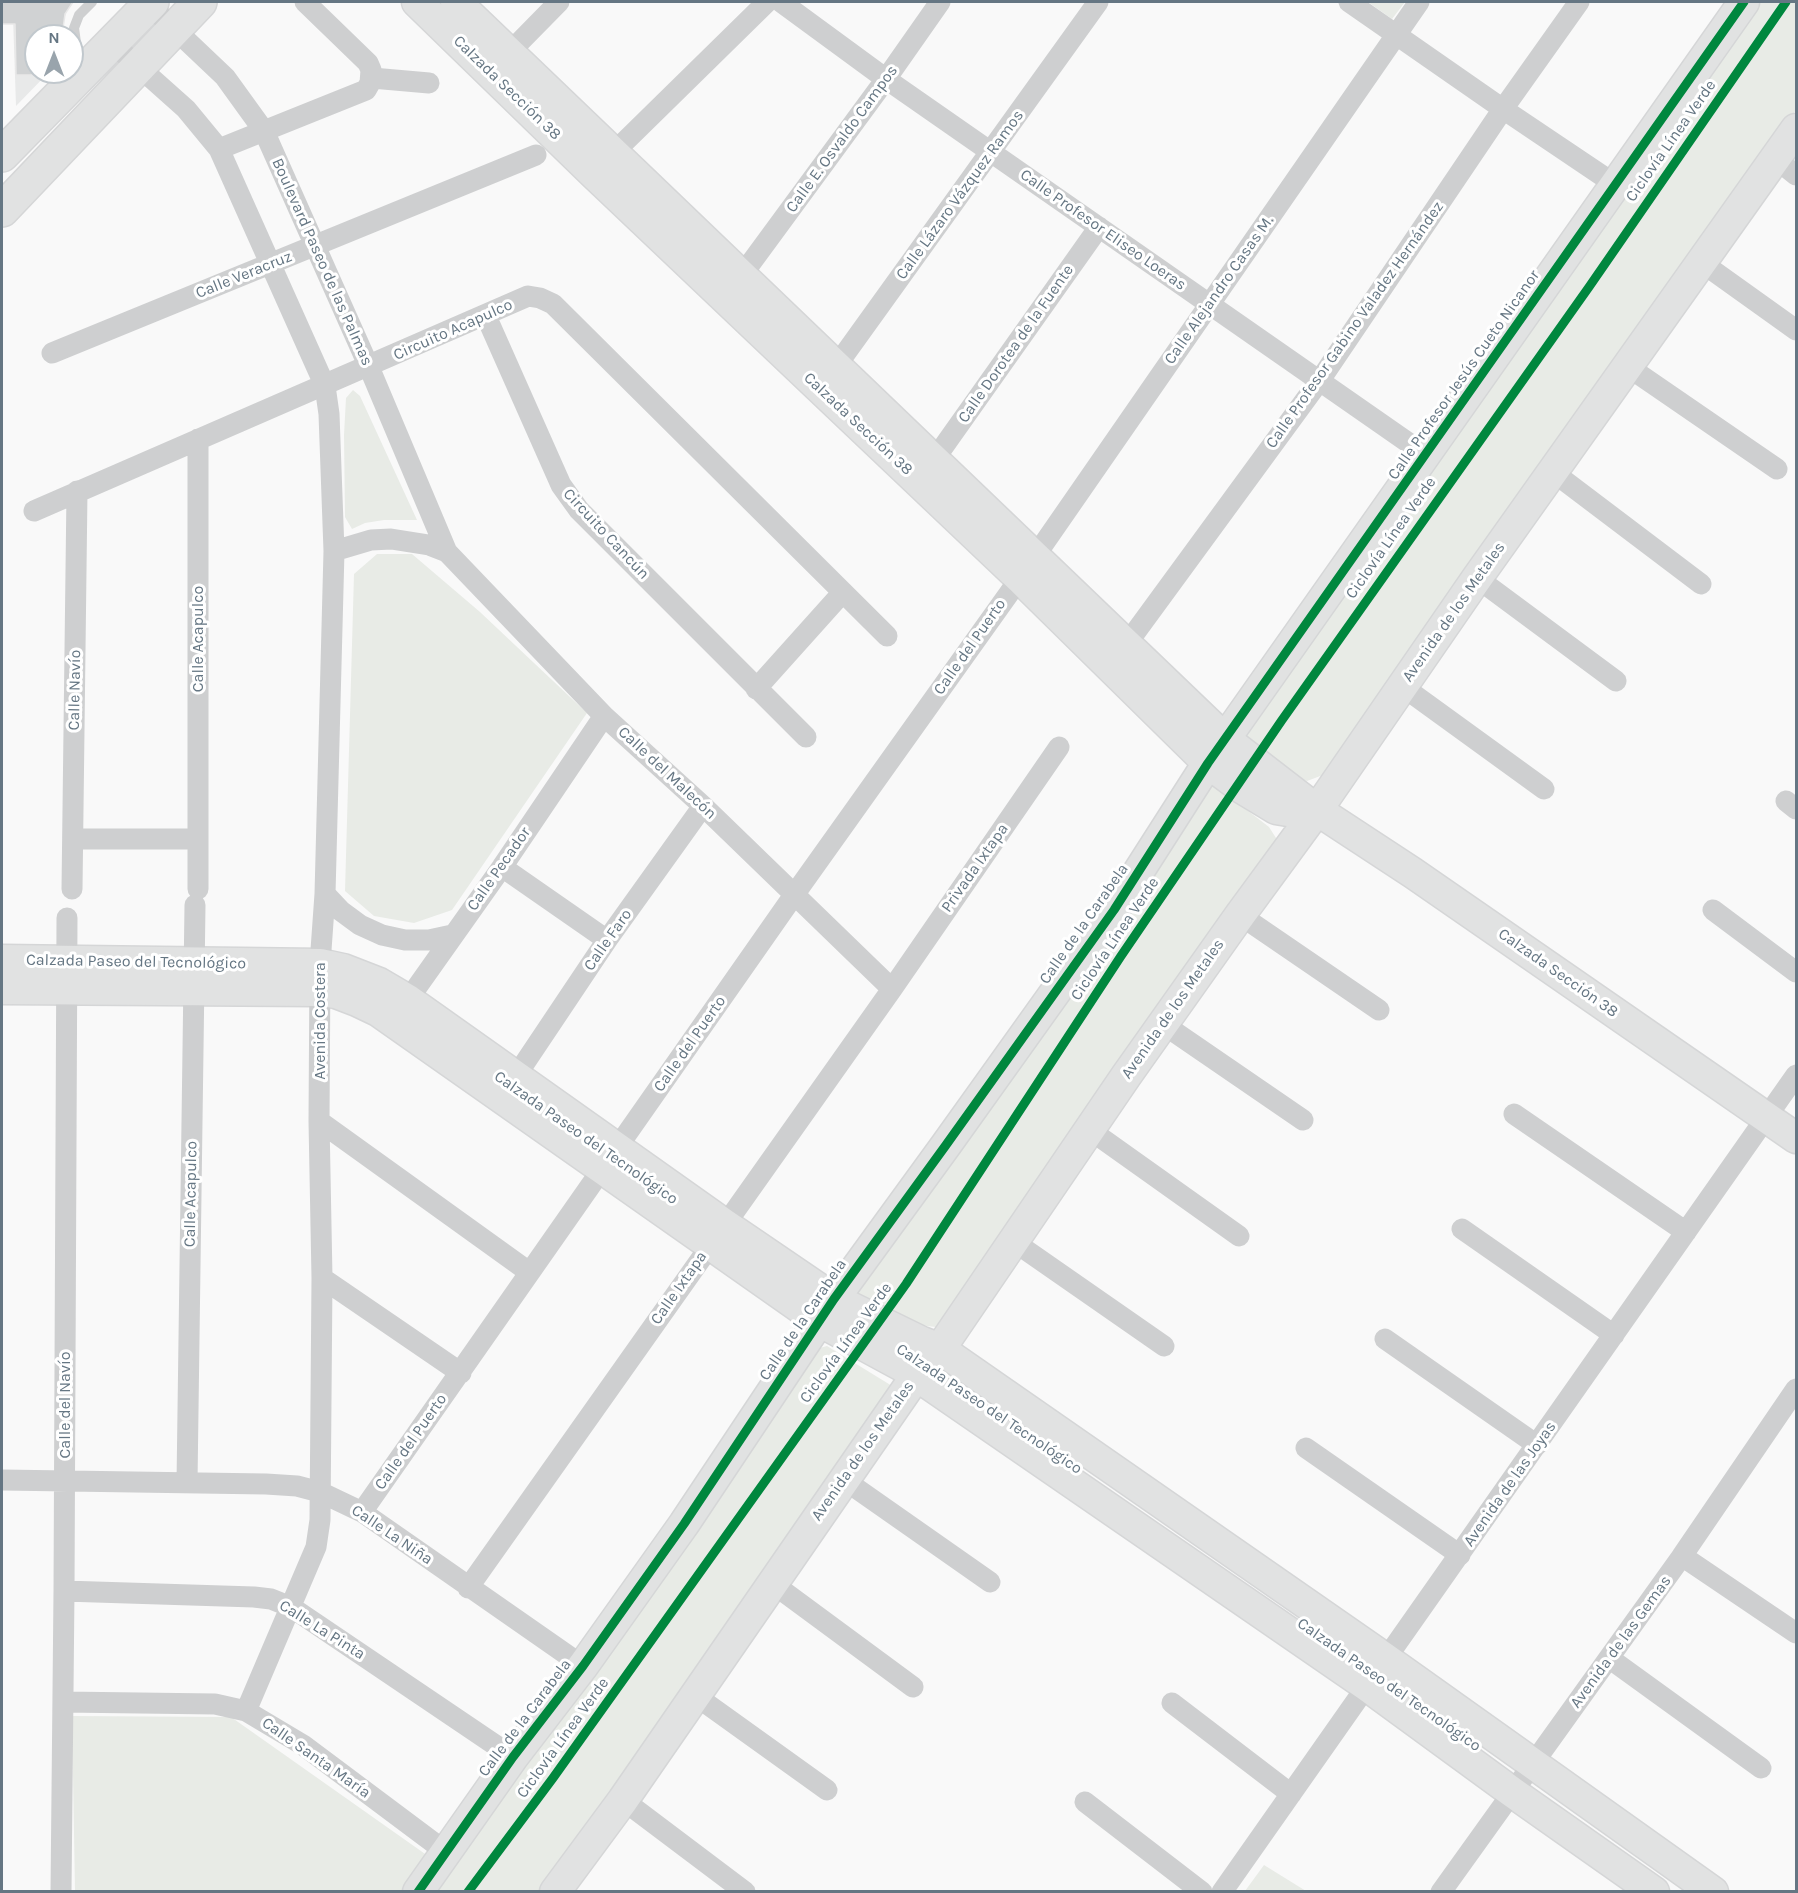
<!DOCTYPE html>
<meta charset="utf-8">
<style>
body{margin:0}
#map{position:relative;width:1798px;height:1893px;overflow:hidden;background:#f9f9f9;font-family:Karla,sans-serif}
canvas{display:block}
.frame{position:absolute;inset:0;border:3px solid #657683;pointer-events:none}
.north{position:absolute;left:24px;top:24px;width:60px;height:60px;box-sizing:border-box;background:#fff;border:2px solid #c1c8cd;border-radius:50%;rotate:0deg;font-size:16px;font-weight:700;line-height:24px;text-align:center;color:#657683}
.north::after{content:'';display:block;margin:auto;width:21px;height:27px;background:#99a4ac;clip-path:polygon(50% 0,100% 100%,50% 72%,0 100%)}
</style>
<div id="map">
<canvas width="1798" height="1893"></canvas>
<div class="frame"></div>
<div class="north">N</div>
</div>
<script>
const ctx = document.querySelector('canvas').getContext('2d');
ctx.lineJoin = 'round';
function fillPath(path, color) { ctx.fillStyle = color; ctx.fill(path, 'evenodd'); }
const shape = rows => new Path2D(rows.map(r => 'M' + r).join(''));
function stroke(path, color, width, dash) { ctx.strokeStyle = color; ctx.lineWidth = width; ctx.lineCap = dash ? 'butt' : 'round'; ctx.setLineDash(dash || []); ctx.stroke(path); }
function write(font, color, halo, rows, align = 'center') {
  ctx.font = font + ' Karla,sans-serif'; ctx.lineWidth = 6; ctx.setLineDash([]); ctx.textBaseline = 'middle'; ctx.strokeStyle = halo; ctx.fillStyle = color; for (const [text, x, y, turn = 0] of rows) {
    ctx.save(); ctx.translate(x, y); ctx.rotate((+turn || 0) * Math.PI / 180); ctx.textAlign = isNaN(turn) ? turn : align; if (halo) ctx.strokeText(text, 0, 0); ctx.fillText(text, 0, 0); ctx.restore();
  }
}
const built = shape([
 [2,2,74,2,67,11,63,22,65,36,36,36,36,72,49,72,16,106,13,17,2,17]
]);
const green = shape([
 [1368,2,1405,2,1392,19],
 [1754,2,1796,2,1796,110,1331,772,1307,781,1292,777,1234,737],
 [353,390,360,396,417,520,384,520,365,523,352,529,345,517,344,435,346,398],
 [377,554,412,554,480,612,587,713,452,910,414,923,374,916,345,891,354,574],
 [1208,786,1217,787,1269,827,1276,838,1276,846,944,1328,919,1325,850,1296],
 [827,1346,897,1389,541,1891,433,1892,820,1348],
 [72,1716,231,1717,428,1856,402,1891,75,1891],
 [1264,1865,1306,1891,1245,1891]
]);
const building = shape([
 [2,2,73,2,65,14,62,36,36,36,36,75,16,75,15,24,2,24,2,2]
]);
const lane = shape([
 [85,65,77,50,74,28,79,15,92,2]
]);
const street = shape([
 [781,2,886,79,1426,455],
 [1349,2,1503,109,1616,185],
 [149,5,225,77,264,131,369,367,447,552,604,716,703,806,892,989],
 [112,43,186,109,219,149,325,386,329,414,334,551,325,894,320,964,319,1121,322,1278,320,1520,316,1547,246,1711],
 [501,61,559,2],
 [372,78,429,83],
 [219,149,366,90,370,83,371,70,368,63,305,2],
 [1776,159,1796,175],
 [605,161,767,2],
 [1701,262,1796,330],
 [742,275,886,79,940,2],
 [486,316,561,485,579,510,806,737],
 [52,353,536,155],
 [1627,366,1777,469],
 [829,376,1098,2],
 [934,460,1099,227],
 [1553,472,1701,584],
 [34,511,528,296,540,298,553,304,887,636],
 [334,551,371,540,391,539,429,545,447,552],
 [1477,578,1616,681],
 [1126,645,1320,380,1503,109,1579,2],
 [1402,686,1544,789],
 [756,689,843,592],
 [1786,801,1796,809],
 [73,839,198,839],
 [502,867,607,940],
 [72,889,77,491],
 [198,889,198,439],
 [325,894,341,911,360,925,382,935,405,940,429,940,452,935],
 [1713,910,1796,972],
 [1240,915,1379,1010],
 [400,1011,502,867,604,716],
 [1163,1024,1303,1120],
 [516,1076,607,940,703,806],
 [1514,1114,1686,1232],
 [319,1121,529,1272],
 [1090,1130,1239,1236],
 [1462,1229,1614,1335],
 [1013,1241,1164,1346],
 [322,1278,461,1373],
 [1385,1339,1537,1445],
 [1306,1448,1460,1555],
 [843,1479,990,1582],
 [2,1480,266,1484,297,1486,320,1492,362,1512,583,1666],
 [187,1483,195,905],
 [362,1512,794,895,1020,578,1419,2],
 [1682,1556,1796,1633],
 [772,1583,913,1687],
 [468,1588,892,989,1059,747],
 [64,1591,254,1597,271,1599,291,1607,513,1757],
 [1609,1658,1761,1768],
 [696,1696,827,1790],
 [64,1702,215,1704,246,1711,303,1745,446,1852],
 [1172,1703,1291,1794],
 [623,1800,745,1892],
 [1085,1802,1202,1892],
 [61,1892,64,1591,67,918],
 [1222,1892,1796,1075],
 [1441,1892,1682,1556,1796,1389]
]);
const secondary = shape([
 [417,2,593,173,1020,578,1208,763,1243,789,1276,809,1294,812,1317,810],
 [456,2,1225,739,1317,810,1413,873,1796,1138],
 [2,960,320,964,343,969,379,983,408,1000,724,1224,834,1299,922,1342,940,1349,1386,1659,1713,1892],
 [2,989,320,991,336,993,357,1001,378,1011,819,1321,904,1367,1367,1686,1512,1792,1654,1892],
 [418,1892,513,1757,583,1666,684,1524,834,1299,946,1145,1114,910,1208,763,1744,2],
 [555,1892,623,1800,916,1376,940,1349,1126,1076,1240,915,1317,810,1477,578,1796,129]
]);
const primary = shape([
 [2,155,152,2],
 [2,210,200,2]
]);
const cycleway = shape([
 [418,1892,513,1757,583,1666,684,1524,834,1299,946,1145,1114,910,1208,763,1744,2],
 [468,1892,553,1778,906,1284,1121,956,1282,720,1589,287,1786,2]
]);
const streetNames = [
 ["Calzada Sección 38",507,88,44],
 ["Calle E. Osvaldo Campos",842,139,-54],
 ["Ciclovía Línea Verde",1671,141,-55],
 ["Calle Lázaro Vázquez Ramos",960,195,-54],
 ["Calle Profesor Eliseo Loeras",1103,230,35],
 ["Boulevard Paseo de las Palmas",322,262,66],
 ["Calle Veracruz",244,275,-22],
 ["Calle Alejandro Casas M.",1219,290,-55],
 ["Calle Profesor Gabino Valadez Hernández",1355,325,-55],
 ["Circuito Acapulco",453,330,-24],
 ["Calle Dorotea de la Fuente",1016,344,-55],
 ["Calle Profesor Jesús Cueto Nicanor",1464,375,-55],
 ["Calzada Sección 38",858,424,43],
 ["Circuito Cancún",606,534,47],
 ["Ciclovía Línea Verde",1391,538,-55],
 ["Avenida de los Metales",1454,612,-55],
 ["Calle Acapulco",198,639,-90],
 ["Calle del Puerto",970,647,-55],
 ["Calle Navío",75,690,-89],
 ["Calle del Malecón",667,773,43],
 ["Privada Ixtapa",975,868,-55],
 ["Calle Pecador",499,869,-55],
 ["Calle de la Carabela",1084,924,-55],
 ["Ciclovía Línea Verde",1115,939,-56],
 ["Calle Faro",608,940,-55],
 ["Calzada Paseo del Tecnológico",136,962,1],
 ["Calzada Sección 38",1558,973,35],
 ["Avenida de los Metales",1173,1009,-55],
 ["Avenida Costera",320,1021,-90],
 ["Calle del Puerto",690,1044,-55],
 ["Calzada Paseo del Tecnológico",586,1138,35],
 ["Calle Acapulco",191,1194,-89],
 ["Calle Ixtapa",679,1288,-55],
 ["Calle de la Carabela",803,1320,-56],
 ["Ciclovía Línea Verde",846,1343,-54],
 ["Calle del Navío",65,1405,-90],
 ["Calzada Paseo del Tecnológico",989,1409,34],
 ["Calle del Puerto",411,1442,-55],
 ["Avenida de los Metales",863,1451,-55],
 ["Avenida de las Joyas",1510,1484,-55],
 ["Calle La Niña",392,1535,34],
 ["Calle La Pinta",322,1630,32],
 ["Avenida de las Gemas",1621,1642,-54],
 ["Calzada Paseo del Tecnológico",1389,1685,35],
 ["Calle de la Carabela",525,1718,-53],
 ["Ciclovía Línea Verde",563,1738,-54],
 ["Calle Santa María",316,1758,35]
];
fillPath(built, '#e8e9e9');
fillPath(green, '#e8ebe6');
fillPath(building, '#d0d2d3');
stroke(building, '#e8e8e8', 1.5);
stroke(secondary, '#d5d6d7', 33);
stroke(primary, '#d5d6d7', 36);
stroke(lane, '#cecfd0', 10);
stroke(street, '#cecfd0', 21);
stroke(secondary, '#e1e2e2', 30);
stroke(primary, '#e1e2e2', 33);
stroke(cycleway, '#00873e', 9);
write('16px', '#657683', '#fff', streetNames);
</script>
